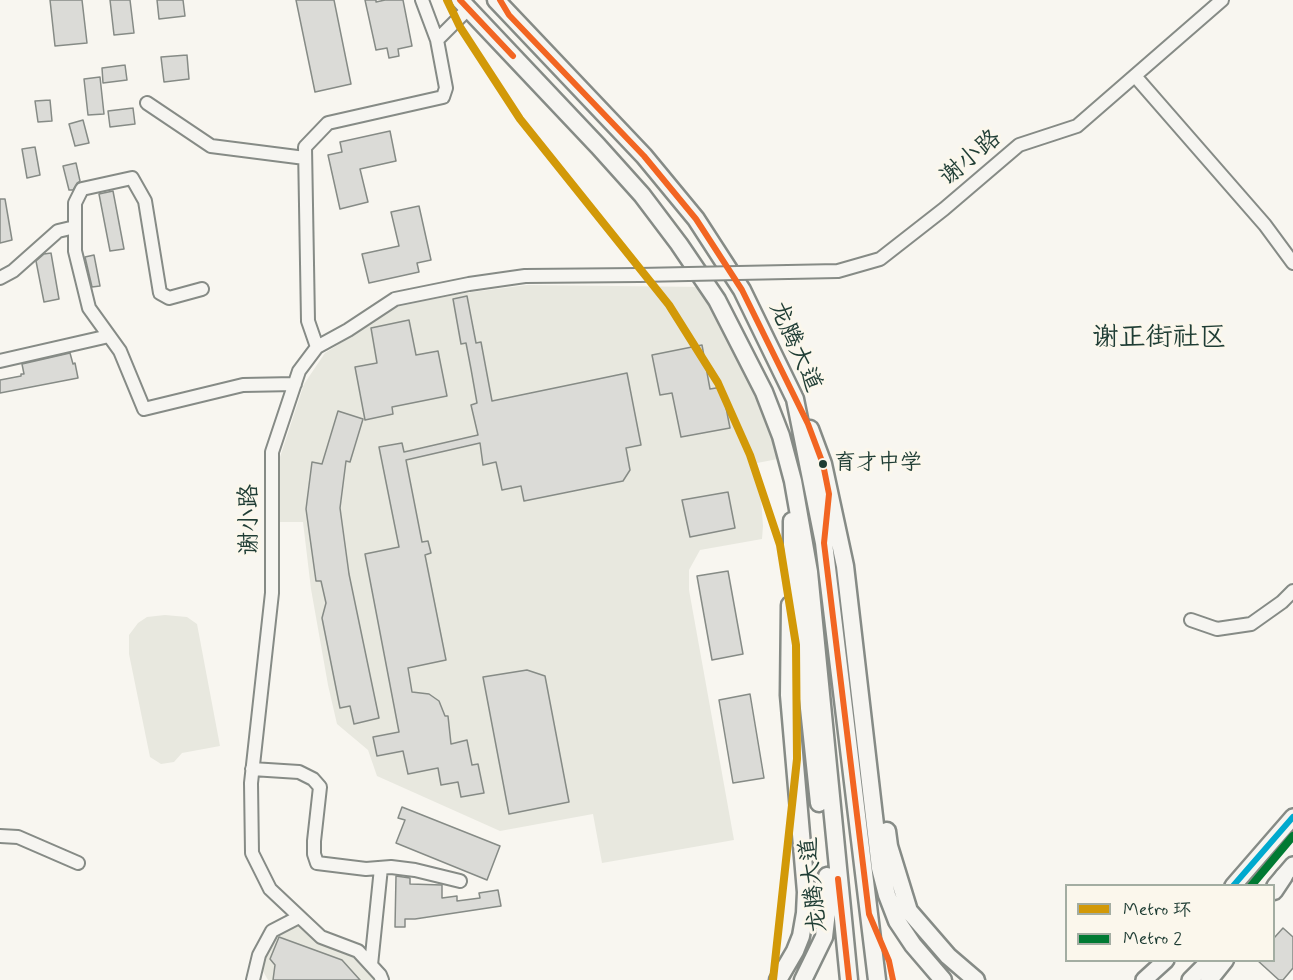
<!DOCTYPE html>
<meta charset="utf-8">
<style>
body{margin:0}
#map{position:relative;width:1293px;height:980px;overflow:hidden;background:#f8f6f0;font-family:Mynerve,"LXGW WenKai TC",sans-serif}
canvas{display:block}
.legend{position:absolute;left:1065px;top:884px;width:210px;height:78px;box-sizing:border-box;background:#fbf7ec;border:2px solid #a3ada2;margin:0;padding:8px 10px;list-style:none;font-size:18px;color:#1f3d34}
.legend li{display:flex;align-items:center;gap:12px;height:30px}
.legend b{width:30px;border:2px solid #a3ada2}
</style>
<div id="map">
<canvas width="1293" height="980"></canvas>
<ul class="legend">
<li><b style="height:8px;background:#d29908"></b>Metro 环</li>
<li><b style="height:8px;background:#007a33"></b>Metro 2</li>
</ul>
</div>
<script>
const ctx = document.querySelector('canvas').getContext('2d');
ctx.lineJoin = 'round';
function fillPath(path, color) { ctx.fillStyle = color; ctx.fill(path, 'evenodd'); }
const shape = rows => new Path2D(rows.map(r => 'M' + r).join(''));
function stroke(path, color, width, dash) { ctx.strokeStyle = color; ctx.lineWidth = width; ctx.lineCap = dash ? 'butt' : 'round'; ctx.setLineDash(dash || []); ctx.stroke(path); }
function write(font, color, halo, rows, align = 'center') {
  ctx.font = font + ' Mynerve,"LXGW WenKai TC",sans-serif'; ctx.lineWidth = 6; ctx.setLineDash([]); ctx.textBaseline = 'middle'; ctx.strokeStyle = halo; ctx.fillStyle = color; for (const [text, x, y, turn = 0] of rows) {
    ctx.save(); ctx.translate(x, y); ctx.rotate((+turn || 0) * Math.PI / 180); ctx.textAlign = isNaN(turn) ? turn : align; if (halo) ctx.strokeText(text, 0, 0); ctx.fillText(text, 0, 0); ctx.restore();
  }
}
const built = shape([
 [527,285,705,287,734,340,783,458,757,463,759,470,763,526,762,539,700,550,689,570,689,590,734,840,602,863,593,814,500,831,377,776,368,750,337,724,328,685,311,589,303,522,280,522,280,457,304,384,325,353,398,306,465,293],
 [165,615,187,617,197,624,220,746,182,753,174,762,161,764,150,757,129,654,129,635,138,623,147,617],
 [297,922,357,955,378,980,268,980,260,966,274,934]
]);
const building = shape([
 [50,0,82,0,87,43,55,46,50,0],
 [110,0,130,0,134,33,114,35,110,0],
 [157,0,183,0,185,16,159,19,157,0],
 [296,0,334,0,351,84,315,92,296,0],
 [365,0,376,0,376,2,385,0,403,0,412,46,398,49,399,56,389,58,387,48,376,50,365,0],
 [187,55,189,79,164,82,161,57,187,55],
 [125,65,127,80,103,83,102,68,125,65],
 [100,77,104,114,88,115,84,79,100,77],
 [50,100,52,121,38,122,35,101,50,100],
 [133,108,135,124,110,127,108,111,133,108],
 [83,120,89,143,75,146,69,124,83,120],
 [390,131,396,161,360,169,368,202,340,209,328,155,342,152,340,142,390,131],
 [35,147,40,175,27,178,22,149,35,147],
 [76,163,80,181,77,183,73,190,69,190,63,166,76,163],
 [113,191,124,249,110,251,99,194,113,191],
 [0,199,5,199,12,240,0,243,0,199],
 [419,206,431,260,417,263,419,272,369,283,362,254,399,246,391,212,419,206],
 [51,253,59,299,44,302,36,261,44,254,51,253],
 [94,255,100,286,92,287,85,257,94,255],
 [467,296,476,343,481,342,492,401,627,373,641,445,626,448,630,470,623,481,524,501,521,486,502,490,496,462,483,465,480,443,406,460,422,542,428,541,431,553,425,555,446,660,408,668,412,692,429,694,439,701,445,716,448,716,451,744,467,740,472,765,478,764,484,793,461,797,458,782,441,785,438,768,408,774,403,751,377,756,373,737,399,732,365,554,399,547,379,447,402,443,404,452,478,435,471,405,477,403,471,369,466,343,461,344,453,299,467,296],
 [409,320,416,355,438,351,447,396,392,407,393,414,365,420,355,367,377,363,371,328,409,320],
 [702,345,710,389,722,387,730,428,681,437,672,393,660,395,652,355,702,345],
 [70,353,73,364,75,363,78,378,0,393,0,380,21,376,21,374,24,374,22,364,70,353],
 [338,411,363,419,350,462,346,461,340,508,349,574,379,718,354,724,350,706,340,708,322,618,326,603,321,581,316,581,306,509,312,462,322,464,338,411],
 [728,492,735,528,690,537,682,500,728,492],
 [728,571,743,654,712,660,697,576,728,571],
 [527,670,545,676,569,802,509,814,483,677,527,670],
 [750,694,764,778,733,783,719,700,750,694],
 [402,807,500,846,487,880,396,843,405,820,398,818,402,807],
 [396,876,410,878,410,884,442,885,442,898,457,896,457,901,480,898,479,893,498,890,501,906,415,919,405,919,405,927,395,927,396,876],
 [1283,928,1293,937,1293,968,1283,980,1279,980,1257,960,1274,960,1274,938,1283,928],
 [279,937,342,960,360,980,273,980,275,965,270,959,279,937]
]);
const minor = shape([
 [437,40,468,9],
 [1135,76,1265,225,1293,263],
 [147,103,211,146,305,158],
 [788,272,838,271,880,259,944,209,1019,145,1077,126,1222,0],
 [0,278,13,271,58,231,75,227],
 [202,289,169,298,160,293,145,201,132,178,82,189,75,203,75,251,89,308,120,351,144,409,243,385,295,384],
 [317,347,308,321,305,147,328,123,443,97,446,88,437,40,422,0],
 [0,361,109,336],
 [1191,620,1217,629,1251,624,1282,602,1293,591],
 [252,769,299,772,313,779,320,787,314,841,314,854,317,863,366,869,391,867,415,870,460,881],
 [0,836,18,837,78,863],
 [371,965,381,868],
 [253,980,259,955,272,931,299,917],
 [382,980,380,975,358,951,321,937,270,889,252,853,251,783,272,593,272,452,299,371,317,347,348,330,395,299,469,284,525,276,639,275]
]);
const major = shape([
 [1233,886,1293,817],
 [1275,886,1293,865],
 [1144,980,1166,960],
 [1190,980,1210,960]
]);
const highway = shape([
 [460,0,598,146,642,195,679,244,717,300,764,392,781,436,793,481,809,572,849,980],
 [496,0,644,156,696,219,742,290,795,399,824,543,877,980],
 [810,429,823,464,845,566,880,868,887,895,897,921,913,945,943,980],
 [792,521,792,547,819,803],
 [887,831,889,846,909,911,948,956,976,980],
 [1274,891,1284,876],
 [778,980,795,951,801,936,805,913,806,892,789,695,790,605],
 [803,980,824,937,829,894,827,876],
 [1209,980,1225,960]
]);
const minorBridge = shape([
 [639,275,788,272]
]);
const bus1 = shape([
 [460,0,513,56],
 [500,0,509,15,644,156,696,219,742,290,808,424,823,464,829,494,824,543,869,914,889,961,893,980],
 [838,879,849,980]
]);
const bus2 = shape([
 [1233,886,1293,817]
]);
const metro1 = shape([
 [447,0,460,27,520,119,669,305,718,383,750,455,780,545,796,645,797,759,773,980]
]);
const metro2 = shape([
 [1251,886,1293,836]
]);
const markers = [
 [823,464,5,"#1f3d34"]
];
const busNames = [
 ["育才中学",834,464]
];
const streetNames = [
 ["谢小路",971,159,-40],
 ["龙腾大道",794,347,66],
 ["谢小路",251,520,-90],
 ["龙腾大道",815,885,-96]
];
const quarterNames = [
 ["谢正街社区",1159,339]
];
fillPath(built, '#e8e8df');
fillPath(building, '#dbdbd7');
stroke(building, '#868b86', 1.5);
stroke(minor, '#868b86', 16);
stroke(major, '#868b86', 20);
stroke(highway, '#868b86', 21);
stroke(minor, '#f6f5f1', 12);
stroke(major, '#f6f5f1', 15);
stroke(highway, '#f6f5f1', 16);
stroke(minorBridge, '#868b86', 16, []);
stroke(minorBridge, '#f6f5f1', 12);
stroke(bus1, '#f26522', 6);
stroke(bus2, '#00a9ce', 6);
stroke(metro1, '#d29908', 8);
stroke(metro2, '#007a33', 8);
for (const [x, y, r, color] of markers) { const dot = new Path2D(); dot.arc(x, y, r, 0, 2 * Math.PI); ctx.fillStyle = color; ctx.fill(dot); stroke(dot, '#fbf7ec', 2); }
write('22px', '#1f3d34', '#fbf7ec', busNames, 'left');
write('24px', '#1f3d34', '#fbf7ec', streetNames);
write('27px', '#1f3d34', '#fbf7ec', quarterNames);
</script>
